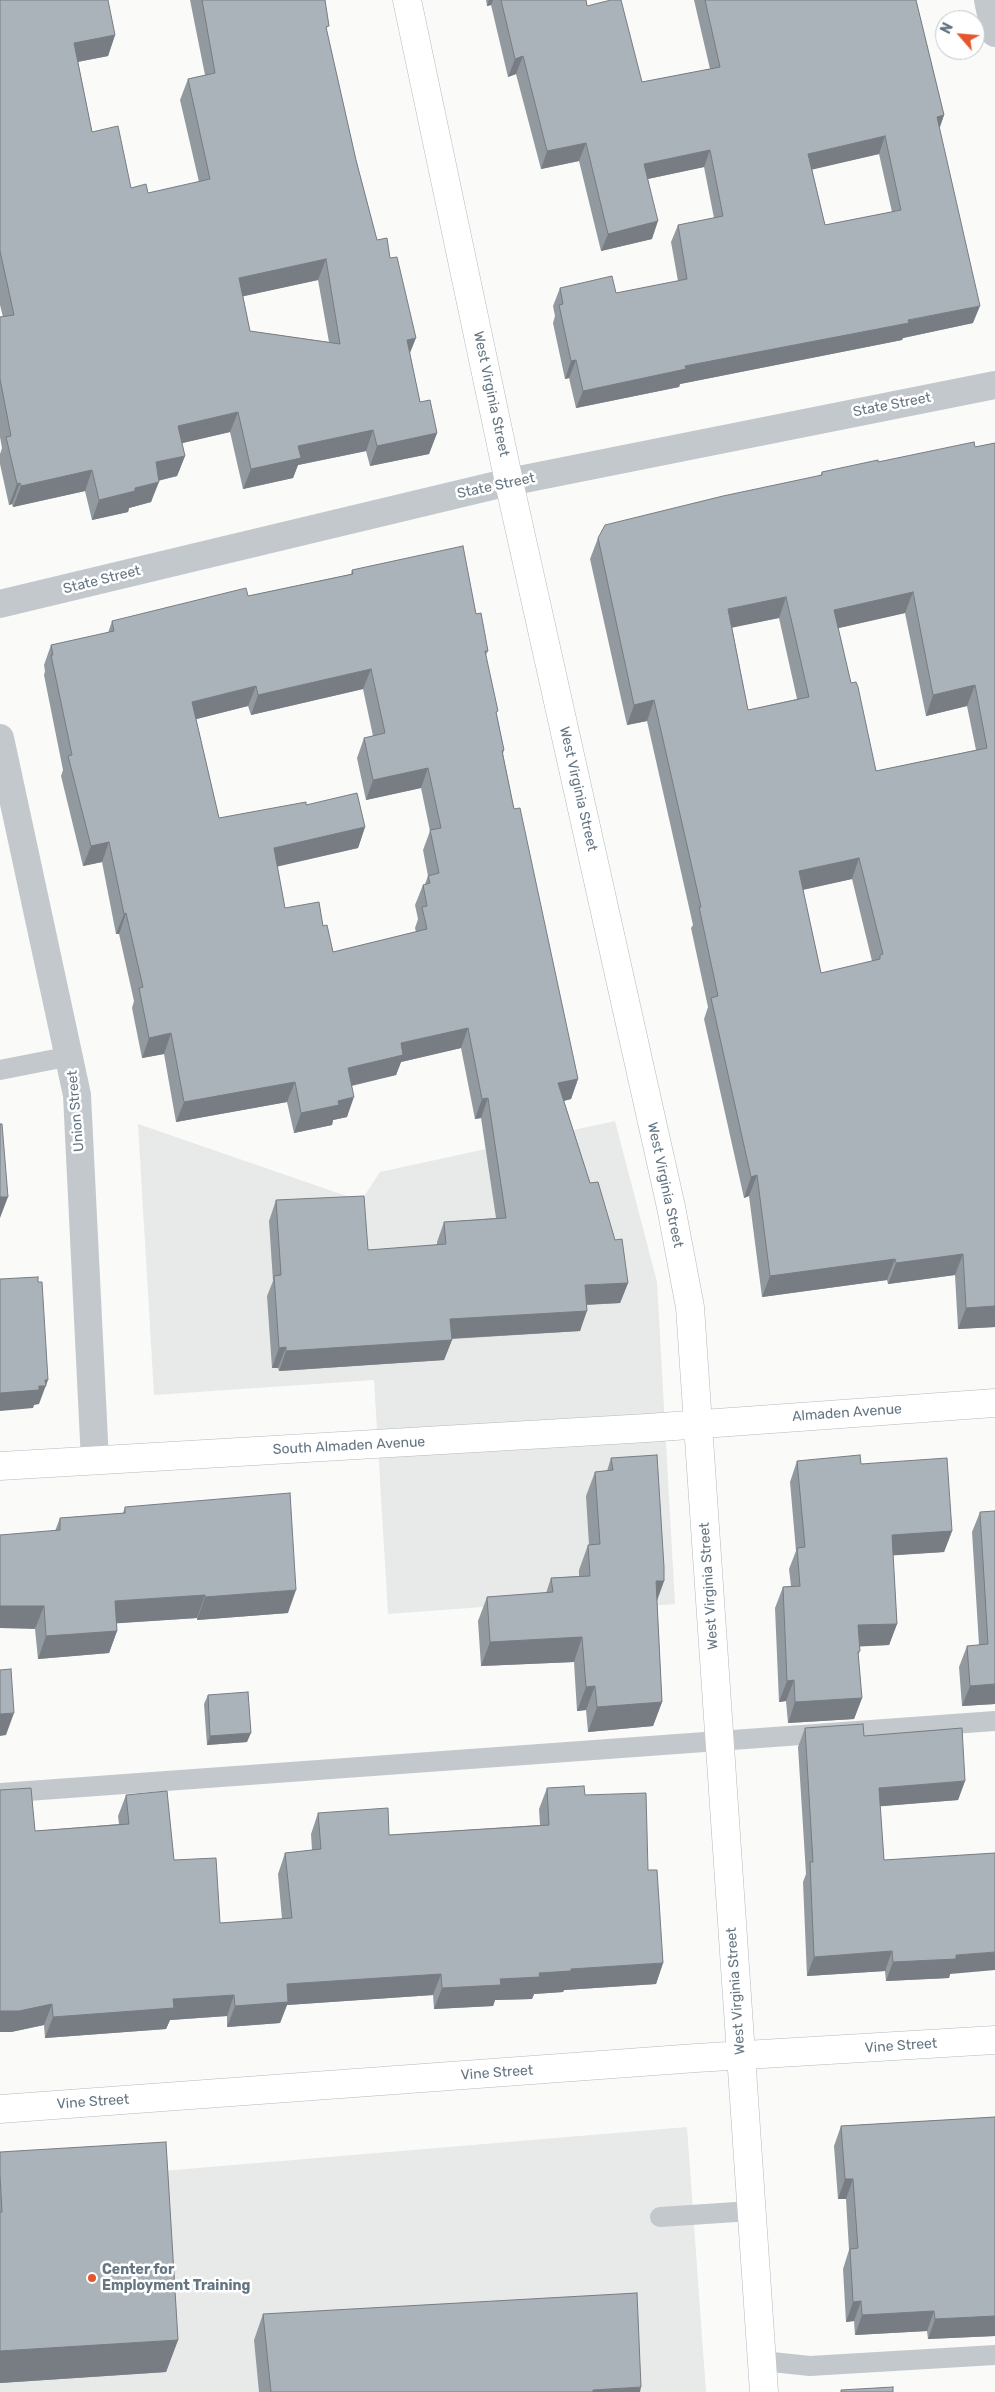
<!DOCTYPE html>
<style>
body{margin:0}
#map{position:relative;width:995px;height:2392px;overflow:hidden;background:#fafaf8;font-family:Rubik,sans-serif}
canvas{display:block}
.north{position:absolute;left:935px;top:10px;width:50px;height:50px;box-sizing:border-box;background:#fff;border:1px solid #c1c8cd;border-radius:50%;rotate:297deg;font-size:14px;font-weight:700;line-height:20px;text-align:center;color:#657683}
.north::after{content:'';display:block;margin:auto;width:18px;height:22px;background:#e4572e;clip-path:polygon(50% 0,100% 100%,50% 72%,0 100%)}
</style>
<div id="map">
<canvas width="995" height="2392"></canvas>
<div class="north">N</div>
</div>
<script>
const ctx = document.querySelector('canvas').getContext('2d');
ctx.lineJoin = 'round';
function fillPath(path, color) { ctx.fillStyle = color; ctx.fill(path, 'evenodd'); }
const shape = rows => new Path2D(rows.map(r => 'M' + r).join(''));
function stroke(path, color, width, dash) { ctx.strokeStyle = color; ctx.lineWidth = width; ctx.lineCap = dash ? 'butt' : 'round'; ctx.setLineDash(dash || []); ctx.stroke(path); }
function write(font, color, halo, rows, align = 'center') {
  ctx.font = font + ' Rubik,sans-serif'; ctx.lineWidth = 5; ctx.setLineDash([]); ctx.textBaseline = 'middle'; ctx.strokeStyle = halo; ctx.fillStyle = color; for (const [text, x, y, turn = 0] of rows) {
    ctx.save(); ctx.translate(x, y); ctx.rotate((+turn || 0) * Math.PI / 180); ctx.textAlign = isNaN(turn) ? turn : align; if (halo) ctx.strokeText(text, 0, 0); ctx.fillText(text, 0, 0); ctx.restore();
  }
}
const built = shape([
 [615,1121,657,1282,675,1604,647,1606,646,1595,388,1614,374,1380,154,1395,138,1124,361,1201,380,1172],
 [687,2127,706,2392,0,2392,0,2180,174,2170]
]);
const lane = shape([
 [0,1070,71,1056],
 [0,1793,995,1721],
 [660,2217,751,2211],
 [762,2361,810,2366,995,2355]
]);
const street = shape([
 [988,0,995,33],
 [0,604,509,482,995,385],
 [0,738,77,1095,95,1461]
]);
const secondary = shape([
 [407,0,509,482,671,1207,690,1307,764,2392],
 [0,1466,647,1428,995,1403],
 [0,2109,696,2058,995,2040]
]);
const wall = shape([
 [0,0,115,35,108,56,78,62,92,132,131,188,148,193,199,182,180,100,188,79,205,75,190,0,325,0,327,32,356,160,377,240,390,258,420,402,437,433,429,454,370,466,366,451,298,465,293,478,243,489,230,432,182,443,185,456,177,476,158,481,151,502,129,508,128,512,92,520,85,491,13,507,12,504,9,505,0,464,0,454,2,448,0,437,0,317,3,317,0,305],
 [318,280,329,342,250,331,243,296],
 [486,0,586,0,587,6,642,82,710,69,694,0,916,0,944,115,939,128,973,323,903,338,902,340,680,384,679,387,576,408,569,378,565,379,553,323,555,316,553,306,560,288,616,293,678,281,671,242,678,225,714,218,704,167,648,179,652,239,601,251,579,161,541,169,516,74,508,77,491,5,487,6],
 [879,154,892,212,825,225,812,169],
 [995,443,995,1327,958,1329,955,1275,888,1284,887,1280,762,1297,749,1196,744,1198,704,1019,708,1007,691,928,693,925,647,721,627,725,590,559,598,538,820,476,822,472,878,462,975,447],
 [905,613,926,716,967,706,976,750,876,771,851,683,838,628],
 [779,618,797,699,748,710,732,627],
 [852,879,872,961,821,973,803,890],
 [352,570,476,614,488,651,486,655,497,716,504,750,503,754,514,809,578,1079,571,1099,564,1101,590,1183,628,1283,620,1303,587,1305,580,1331,452,1339,444,1360,279,1371,278,1368,272,1368,267,1296,273,1281,269,1221,276,1200,368,1250,437,1245,437,1242,444,1222,496,1218,481,1118,475,1119,461,1048,401,1062,396,1075,352,1086,347,1117,333,1120,332,1125,294,1133,287,1102,176,1122,164,1054,142,1058,132,1008,134,1001,119,934,116,934,102,862,83,866,61,776,63,770,44,675,45,671,44,665,51,645,108,633,112,621,248,596,351,574],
 [363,689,373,736,364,738,357,758,366,800,421,788,430,831,423,850,428,876,425,884,423,885,415,905,418,919,415,928,416,932,333,952,323,926,285,908,277,866,358,848,365,827,306,805,219,818,196,719,248,706,251,715],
 [611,1458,664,1581,657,1601,662,1702,653,1726,588,1732,586,1710,577,1711,574,1662,481,1666,478,1621,487,1597,546,1593,551,1578,579,1576,579,1570,588,1545,589,1545,586,1496,595,1472,607,1471],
 [797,1461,861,1464,952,1531,944,1552,893,1555,897,1624,889,1645,859,1646,860,1651,858,1655,862,1698,854,1719,788,1723,786,1701,779,1702,775,1608,783,1587,791,1586,789,1569,796,1551,790,1482],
 [125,1507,288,1613,197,1620,197,1618,117,1623,117,1631,109,1653,38,1659,35,1629,55,1531,60,1518,123,1513],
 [980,1512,995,1704,962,1706,959,1667,967,1646,979,1645,972,1532],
 [208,1695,247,1742,207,1745,204,1704],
 [805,1728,864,1736,965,1781,958,1800,880,1806,884,1860,950,1974,949,1978,886,1981,885,1971,807,1976,803,1882,806,1874,798,1747],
 [547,1788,585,1795,648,1870,663,1963,656,1984,564,1990,563,1992,534,1994,532,1999,495,2000,493,2006,434,2009,433,1995,287,2005,280,2023,227,2027,227,2016,170,2020,166,2029,45,2038,44,2025,11,2032,35,1831,119,1824,118,1816,126,1795,220,1923,282,1919,278,1874,285,1853,312,1850,311,1834,318,1813,389,1835,540,1825,539,1809],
 [995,2117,995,2336,928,2339,927,2331,855,2335,854,2321,846,2322,843,2269,849,2250,846,2199,838,2199,834,2146,841,2126],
 [0,2152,178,2340,166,2372,0,2383],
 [263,2314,640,2392,259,2392,254,2340]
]);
const shadedWall = shape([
 [489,0,493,0,491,5,487,6],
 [115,35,108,56,66,64,74,43],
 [523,56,516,74,508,77,515,59],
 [944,115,938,133,937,117],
 [885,136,879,154,802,172,808,154],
 [586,143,579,161,541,169,547,151],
 [710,150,704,167,638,181,644,164],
 [658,221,652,239,601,251,608,234],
 [326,259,318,280,231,299,239,278],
 [980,306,973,323,903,338,902,340,680,384,679,387,576,408,583,391,685,366],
 [416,338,408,358,407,340],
 [576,360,569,378,565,379,571,361],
 [238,412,230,432,170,446,178,426],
 [373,430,366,451,298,465,293,478,243,489,251,469,298,446],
 [437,433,429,454,370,466,377,446],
 [185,456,177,476,148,483,156,462],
 [92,470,85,491,13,507,21,486],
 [159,482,151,502,129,508,128,512,92,520,99,500,135,488],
 [20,483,12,504,9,505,17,484],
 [913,592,905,613,826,631,834,610],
 [786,597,779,618,721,630,728,609],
 [371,669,363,689,251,715,258,695],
 [975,685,967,706,926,716,933,695],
 [256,686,248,706,185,722,192,702],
 [654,700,647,721,627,725,634,705],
 [428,768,421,788,366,800,373,780],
 [365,827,358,848,267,869,274,848],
 [109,842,102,862,83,866,91,846],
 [859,858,852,879,792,892,799,871],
 [126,913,119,934,116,934,124,914],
 [468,1028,461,1048,401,1062,396,1075,340,1088,348,1068,401,1043],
 [171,1033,164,1054,142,1058,149,1038],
 [578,1079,571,1099,551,1104,558,1083],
 [295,1082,287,1102,176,1122,184,1102],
 [354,1097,347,1117,333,1120,332,1125,294,1133,301,1113,338,1101],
 [488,1098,481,1118,475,1119,482,1099],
 [757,1175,749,1196,744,1198,751,1177],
 [0,1197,8,1197,0,1218],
 [963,1254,955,1275,888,1284,896,1263],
 [895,1259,887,1280,762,1297,770,1276],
 [628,1283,620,1303,578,1305,585,1285],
 [995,1306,995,1327,958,1329,966,1308],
 [587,1311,580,1331,443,1339,450,1319],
 [452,1340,444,1360,279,1371,286,1351],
 [286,1347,278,1368,272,1368,279,1348],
 [45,1380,48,1380,39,1404,34,1405,33,1408,0,1411,0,1393,39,1386],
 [952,1531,944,1552,884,1556,892,1535],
 [656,1581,664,1581,655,1605],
 [296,1590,288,1613,197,1620,205,1597],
 [205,1595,197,1618,107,1624,115,1601],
 [0,1606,44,1606,35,1629,0,1628],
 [897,1624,889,1645,850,1647,858,1625],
 [117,1631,109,1653,38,1659,46,1636],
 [582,1637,574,1662,481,1666,490,1642],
 [794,1680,786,1701,779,1702,787,1681],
 [995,1684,995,1704,962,1706,970,1686],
 [595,1686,586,1710,577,1711,586,1687],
 [862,1698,854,1719,788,1723,795,1702],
 [662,1702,653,1726,588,1732,597,1707],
 [14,1713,6,1735,0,1736,0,1714],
 [251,1733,247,1742,207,1745,210,1736],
 [965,1781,958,1800,872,1807,879,1788],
 [892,1951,885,1971,807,1976,814,1957],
 [995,1952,995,1970,950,1974,949,1978,886,1981,893,1962,956,1955],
 [663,1963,656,1984,564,1990,563,1992,534,1994,532,1999,495,2000,493,2006,434,2009,442,1988,571,1969],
 [441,1974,433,1995,287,2005,280,2023,227,2027,235,2006,287,1984],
 [234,1995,227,2016,170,2020,166,2029,45,2038,53,2017,173,1999],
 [52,2004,44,2025,11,2032,0,2032,0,2011],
 [845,2179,853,2179,846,2199,838,2199],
 [861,2301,854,2321,846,2322,853,2302],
 [934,2311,927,2331,855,2335,862,2315],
 [995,2316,995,2336,928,2339,935,2319],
 [178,2340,166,2372,0,2383,0,2351],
 [641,2387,640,2392,592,2392,593,2390]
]);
const building = shape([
 [0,0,108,0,115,35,74,43,92,132,118,126,131,188,146,184,148,193,210,179,188,79,215,73,202,0,325,0,329,26,326,27,356,160,377,240,387,238,390,258,397,257,416,338,407,340,420,402,430,400,437,433,377,446,373,430,298,446,301,458,251,469,238,412,178,426,185,456,156,462,159,482,135,488,135,491,99,500,92,470,21,486,20,483,17,484,6,437,11,436,0,379,0,317,14,315,0,251,0,0],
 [326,259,340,344,250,331,239,278,326,259],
 [501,0,586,0,587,6,611,0,621,0,642,82,720,67,705,0,916,0,944,115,937,117,980,306,908,320,909,323,685,366,686,369,583,391,576,360,571,361,559,305,563,304,560,288,612,276,616,293,687,279,678,225,723,216,710,150,644,164,658,221,608,234,586,143,547,151,523,56,515,59,501,0],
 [885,136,901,210,825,225,808,154,885,136],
 [974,442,975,447,995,443,995,1306,966,1308,963,1254,896,1263,895,1259,770,1276,757,1175,751,1177,711,998,718,996,699,907,701,907,654,700,634,705,598,538,605,525,723,496,822,475,822,472,878,460,878,462,974,442],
 [913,592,933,695,975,685,987,748,876,771,858,687,856,682,851,683,834,610,913,592],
 [786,597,809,697,748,710,728,609,786,597],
 [859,858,883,954,880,955,880,959,821,973,799,871,859,858],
 [463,546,476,614,481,613,488,651,485,651,498,711,496,712,504,750,502,751,514,809,520,808,578,1079,558,1083,590,1183,598,1182,615,1240,622,1239,628,1283,585,1285,587,1311,450,1319,452,1340,286,1351,286,1347,279,1348,274,1276,281,1275,276,1200,364,1196,368,1250,446,1244,444,1222,506,1218,488,1098,482,1099,468,1028,401,1043,403,1055,348,1068,354,1097,338,1101,339,1105,301,1113,295,1082,184,1102,171,1033,149,1038,139,988,143,987,126,913,124,914,109,842,91,846,68,756,72,755,51,655,53,655,51,645,114,631,112,621,246,588,248,596,353,574,352,570,463,546],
 [371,669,385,733,364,738,373,780,428,768,441,828,430,830,439,873,428,876,430,883,423,885,427,906,422,907,427,929,333,952,327,925,323,926,319,902,285,908,274,848,365,827,357,793,306,805,306,802,219,818,192,702,256,686,258,695,371,669],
 [0,1124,2,1124,8,1197,0,1197,0,1124],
 [38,1277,38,1282,42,1282,48,1380,45,1380,46,1386,39,1386,39,1390,0,1393,0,1279,38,1277],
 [657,1455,664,1567,664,1581,656,1581,662,1702,597,1707,595,1686,586,1687,582,1637,490,1642,487,1597,553,1592,551,1578,590,1576,588,1545,600,1544,595,1472,613,1470,611,1458,657,1455],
 [860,1455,861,1464,947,1458,952,1531,892,1535,897,1624,858,1625,860,1651,858,1652,862,1698,795,1702,794,1680,787,1681,783,1587,800,1586,797,1548,805,1547,797,1461,860,1455],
 [290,1493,296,1590,205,1597,205,1595,115,1601,117,1631,46,1636,44,1606,0,1606,0,1535,60,1530,60,1518,125,1513,125,1507,290,1493],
 [995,1511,995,1684,970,1686,967,1646,988,1644,980,1512,995,1511],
 [11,1669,14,1713,0,1714,0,1670,11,1669],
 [248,1692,251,1733,210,1736,208,1695,248,1692],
 [863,1724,864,1736,962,1728,965,1781,879,1788,884,1860,995,1853,995,1952,956,1955,956,1959,893,1962,892,1951,814,1957,810,1862,813,1862,805,1728,863,1724],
 [584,1786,585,1795,646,1793,648,1870,657,1870,663,1963,571,1969,571,1971,539,1973,540,1977,500,1979,501,1985,442,1988,441,1974,287,1984,288,2002,235,2006,234,1995,173,1999,174,2008,53,2017,52,2004,19,2011,0,2011,0,1790,31,1788,35,1831,129,1824,126,1795,167,1791,174,1860,216,1858,220,1923,292,1918,285,1853,321,1849,318,1813,388,1808,389,1835,549,1825,547,1788,584,1786],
 [995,2117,995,2316,935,2319,934,2311,862,2315,861,2301,853,2302,850,2249,858,2248,853,2179,845,2179,841,2126,995,2117],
 [166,2142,178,2340,0,2351,0,2212,2,2212,0,2175,0,2152,166,2142],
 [637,2293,641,2387,593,2390,593,2392,271,2392,263,2314,637,2293],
 [893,2387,893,2392,841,2392,841,2390,893,2387]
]);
const markers = [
 [92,2278,5,"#e4572e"]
];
const streetNames = [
 ["West Virginia Street",491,394,78],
 ["State Street",892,405,-11],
 ["State Street",496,486,-12],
 ["State Street",102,580,-14],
 ["West Virginia Street",578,789,77],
 ["Union Street",76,1111,-95],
 ["West Virginia Street",665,1185,78],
 ["Almaden Avenue",847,1413,-4],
 ["South Almaden Avenue",349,1446,-3],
 ["West Virginia Street",709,1586,-94],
 ["West Virginia Street",736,1991,-94],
 ["Vine Street",901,2046,-4],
 ["Vine Street",497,2073,-4],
 ["Vine Street",93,2102,-4]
];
const poiNames = [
 ["Center for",102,2270],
 ["Employment Training",102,2286]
];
fillPath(built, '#e8e9e9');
stroke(secondary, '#b3babf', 29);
stroke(lane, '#c3c8cc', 20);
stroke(street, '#c3c8cc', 28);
stroke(secondary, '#fff', 28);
fillPath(wall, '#929a9f');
fillPath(shadedWall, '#777d82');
fillPath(building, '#aab3b9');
stroke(building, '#777d82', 1);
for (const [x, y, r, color] of markers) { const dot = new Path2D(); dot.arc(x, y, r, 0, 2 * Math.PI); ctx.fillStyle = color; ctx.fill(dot); stroke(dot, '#fff', 2); }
write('14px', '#657683', '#fff', streetNames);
write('bold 14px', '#657683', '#fff', poiNames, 'left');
</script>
